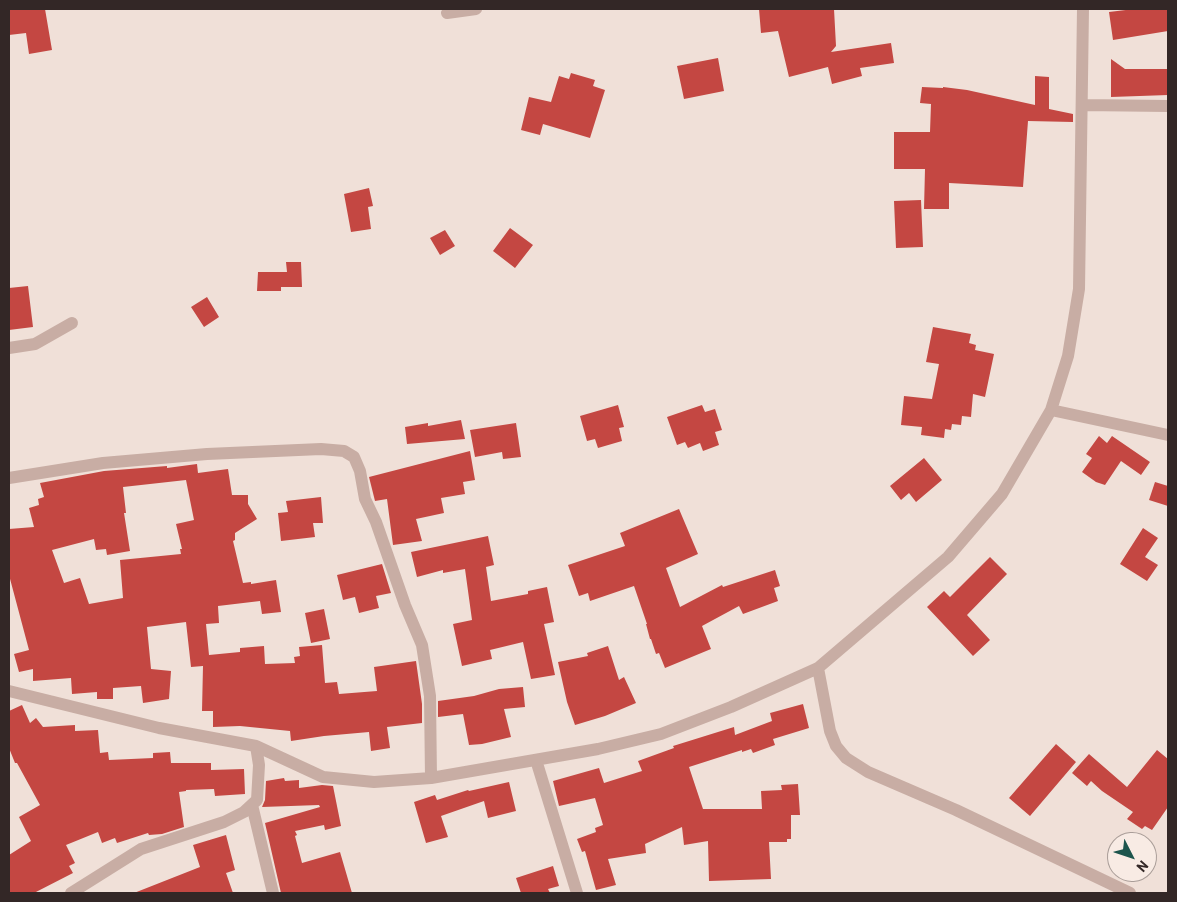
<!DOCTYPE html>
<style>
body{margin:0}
#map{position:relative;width:1177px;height:902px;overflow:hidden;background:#f0e0d8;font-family:Barlow,sans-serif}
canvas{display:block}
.frame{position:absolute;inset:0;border:10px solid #332726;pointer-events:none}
.north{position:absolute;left:1107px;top:832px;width:50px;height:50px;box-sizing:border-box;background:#f8ebe4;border:1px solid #a99d98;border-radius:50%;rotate:131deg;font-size:14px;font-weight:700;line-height:20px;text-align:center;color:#332726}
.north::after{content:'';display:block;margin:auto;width:18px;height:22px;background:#1c544c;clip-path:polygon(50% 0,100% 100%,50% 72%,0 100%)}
</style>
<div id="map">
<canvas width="1177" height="902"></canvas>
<div class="frame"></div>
<div class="north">N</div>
</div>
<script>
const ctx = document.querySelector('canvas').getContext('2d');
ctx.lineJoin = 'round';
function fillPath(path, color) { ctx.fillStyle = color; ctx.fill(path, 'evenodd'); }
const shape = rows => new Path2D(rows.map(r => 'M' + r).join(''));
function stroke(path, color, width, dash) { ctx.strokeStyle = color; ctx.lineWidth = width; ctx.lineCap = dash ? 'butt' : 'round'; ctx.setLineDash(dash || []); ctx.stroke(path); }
const building = shape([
 [9,9,45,9,52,50,29,54,26,33,9,35],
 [759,9,834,9,836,46,831,52,891,43,894,63,860,68,862,76,832,84,828,67,789,77,778,31,761,33],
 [1134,9,1168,9,1168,31,1113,40,1109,12],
 [718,58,724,91,684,99,677,66],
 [1111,59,1125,69,1168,69,1168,95,1111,97],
 [571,73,595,80,593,86,605,90,590,138,543,124,540,135,521,130,529,97,551,102,559,76,569,79],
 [1035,76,1049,77,1049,109,1073,114,1073,122,1028,121,1023,187,949,183,949,209,924,209,925,169,894,169,894,132,930,132,931,104,920,103,922,87,943,88,943,87,967,90,1035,105],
 [369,188,373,206,368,207,371,229,351,232,344,194],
 [921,200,923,247,896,248,894,201],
 [510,228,533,245,515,268,493,251],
 [445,230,455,246,440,255,430,238],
 [286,262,301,262,302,287,281,287,281,291,257,291,258,272,287,272],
 [28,286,33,327,9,330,9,288],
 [207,297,219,317,204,327,191,307],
 [933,327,971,334,969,343,976,345,975,350,994,354,985,397,973,394,971,417,962,416,961,425,952,424,951,430,945,429,944,438,921,435,922,427,901,425,904,396,932,399,939,364,926,362],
 [618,405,624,427,619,428,622,441,598,448,595,439,587,441,580,416],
 [702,405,705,412,715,409,722,430,715,432,719,445,703,451,700,443,688,448,685,442,677,445,667,417],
 [461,420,465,439,407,444,405,427,428,423,428,426],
 [516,423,521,457,503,459,502,452,475,457,470,430],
 [1099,436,1107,443,1112,436,1150,462,1141,475,1121,461,1105,485,1096,482,1082,472,1092,458,1086,454],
 [470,451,475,480,463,482,465,494,441,498,444,513,416,519,422,541,393,545,387,499,375,501,369,477],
 [924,458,942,480,916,502,909,493,901,500,890,486],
 [197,464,198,473,228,469,232,495,248,495,248,504,257,519,235,533,235,540,233,541,243,583,251,582,251,584,276,580,281,612,262,614,260,601,218,606,219,623,206,624,209,655,240,652,240,648,264,646,265,664,295,663,294,657,300,656,299,647,322,645,325,683,337,682,339,694,377,691,374,667,416,661,422,704,422,723,387,727,390,748,371,751,369,732,324,736,291,741,290,731,240,726,213,727,213,711,202,711,203,666,191,667,186,622,147,627,151,669,171,671,169,699,143,703,141,686,113,688,113,699,97,699,97,692,72,694,71,678,33,681,33,669,19,672,14,654,29,650,9,575,9,529,34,527,29,508,39,505,38,499,44,497,40,483,104,471,167,466,167,468],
 [186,480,194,520,176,524,182,549,180,549,181,554,120,560,123,598,89,604,80,578,64,583,52,550,94,539,96,550,106,549,107,555,130,551,124,513,126,513,123,487],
 [1155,482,1168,486,1168,506,1149,500],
 [321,497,323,523,313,523,315,537,281,541,278,513,288,512,286,501],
 [679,509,698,554,666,568,680,607,722,585,723,587,775,570,780,586,774,588,778,601,743,614,739,606,702,626,711,649,665,668,659,653,656,654,651,639,650,639,646,624,647,624,634,586,590,601,588,593,579,596,568,565,625,546,620,533],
 [1143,528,1158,538,1145,557,1158,565,1147,581,1120,564],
 [488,536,494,565,486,567,491,601,528,594,528,591,547,587,554,622,544,624,555,675,531,679,523,642,490,650,492,659,462,666,453,624,472,620,465,569,443,573,443,570,417,577,411,552],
 [990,557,1007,574,967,615,990,640,973,656,927,607,944,591,950,597],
 [382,564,391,593,376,596,379,608,359,613,355,597,343,600,337,575],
 [324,609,330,639,311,643,305,613],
 [608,646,619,680,624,677,636,703,605,716,575,725,567,702,558,662,588,656,587,653],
 [523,687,525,707,504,709,511,737,482,744,469,745,463,714,438,717,438,701,474,696,499,689],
 [803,704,809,728,773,739,775,745,753,753,751,749,742,752,742,750,689,767,703,809,762,809,761,791,782,790,781,785,798,784,800,815,791,815,791,839,787,839,787,842,769,842,771,879,709,881,708,841,684,845,682,827,645,844,646,853,608,859,616,885,596,890,585,851,582,852,577,839,596,832,595,828,603,825,595,798,559,806,553,781,599,768,604,783,642,771,638,761,674,748,673,746,734,727,735,735,772,721,770,713],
 [22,705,30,723,36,718,43,727,75,725,75,731,98,730,100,753,108,752,109,760,153,758,153,753,170,752,171,763,211,763,211,770,244,769,245,794,215,796,214,789,186,790,186,791,179,792,184,827,162,834,149,835,148,833,117,843,115,838,102,843,98,832,66,845,75,863,69,866,73,873,34,893,9,893,9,855,31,841,19,817,40,805,17,763,15,763,9,748,9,711],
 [1056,744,1076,762,1030,816,1009,798],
 [1157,750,1168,759,1168,807,1152,830,1145,826,1142,829,1127,819,1133,812,1102,791,1091,781,1087,786,1072,773,1089,754,1127,787],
 [284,778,285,781,299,780,299,788,322,785,333,786,341,826,325,830,324,825,295,831,297,835,295,836,302,863,340,852,352,893,281,893,265,823,320,807,319,805,262,807,265,800,266,781],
 [509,782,516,811,488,818,484,801,441,816,448,837,426,843,414,802,435,795,437,800,468,790,469,791],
 [226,835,235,870,226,873,233,893,134,893,200,867,193,845],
 [553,866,559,886,548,889,550,893,521,893,516,878]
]);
const minor = shape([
 [447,13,476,9],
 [1082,105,1168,106],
 [9,348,35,344,72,323],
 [1051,410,1168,435],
 [9,478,103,463,207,454,321,449,344,451,354,457,360,471,365,499,376,522,405,605,422,645,430,696,431,778],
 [818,668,830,731,836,746,846,758,868,772,956,810,1130,893],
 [9,691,159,728,256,746,323,777,374,782,431,778,598,749,661,734,731,707,818,668,948,557,1002,494,1051,410,1068,356,1079,289,1083,9],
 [536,760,577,893],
 [252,805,273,893],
 [71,893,141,849,224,822,244,812,257,800,259,765,256,746]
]);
fillPath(building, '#c44742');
stroke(minor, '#c8ada4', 12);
</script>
